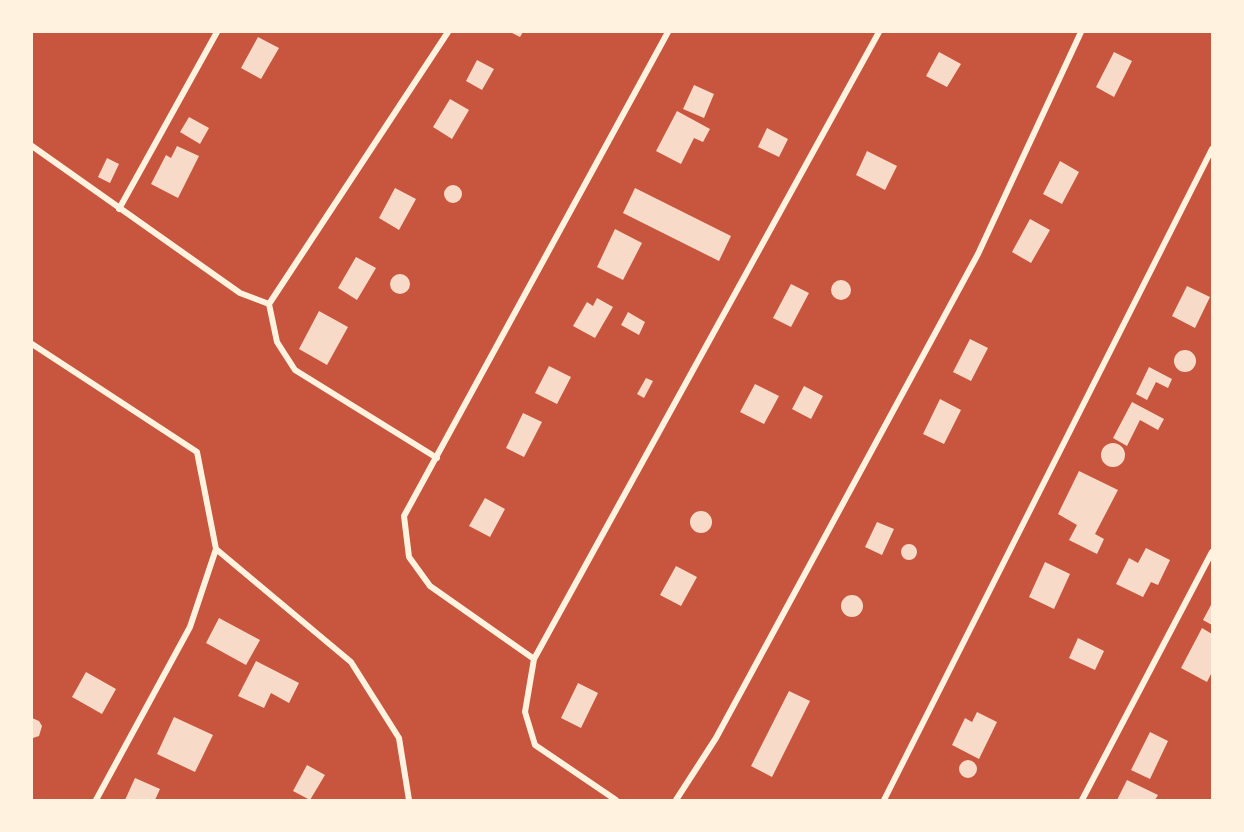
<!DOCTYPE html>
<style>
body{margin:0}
#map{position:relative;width:1244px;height:832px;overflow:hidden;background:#c8553d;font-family:Helvetica,sans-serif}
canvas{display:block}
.frame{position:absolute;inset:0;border:33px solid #fff3e0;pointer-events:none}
</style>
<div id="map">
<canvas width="1244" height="832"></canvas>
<div class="frame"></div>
</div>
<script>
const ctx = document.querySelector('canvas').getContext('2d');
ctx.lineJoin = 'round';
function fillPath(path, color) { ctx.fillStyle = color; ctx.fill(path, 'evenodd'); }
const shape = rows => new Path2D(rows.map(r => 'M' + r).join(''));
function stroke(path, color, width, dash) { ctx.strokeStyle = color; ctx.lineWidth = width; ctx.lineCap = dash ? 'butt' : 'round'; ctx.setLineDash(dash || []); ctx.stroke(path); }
const building = shape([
 [510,32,523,32,520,37],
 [258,37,279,48,261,79,241,68],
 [939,52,961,64,947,87,926,76],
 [1114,52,1132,61,1114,97,1096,87],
 [477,60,494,69,482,90,466,81],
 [694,85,714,94,704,118,683,109],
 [450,99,469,110,452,139,433,127],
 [677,111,710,129,703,142,694,138,681,164,656,151],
 [189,117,209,128,200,144,180,132],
 [767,128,788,139,779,157,758,147],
 [177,146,199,156,178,198,151,184,166,155,171,158],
 [867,151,897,166,885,190,856,175],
 [107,158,119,164,110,183,98,177],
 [1060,161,1079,172,1062,204,1043,194],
 '444 194a9 9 0 1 1 18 0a9 9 0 1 1-18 0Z',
 [395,188,416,199,399,230,379,218],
 [635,188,731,236,719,261,623,213],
 [1030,219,1050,230,1031,263,1012,252],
 [615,229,642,243,623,280,597,267],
 [356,257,376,268,357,300,338,288],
 '390 284a10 10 0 1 1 20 0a10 10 0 1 1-20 0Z',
 '831 290a10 10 0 1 1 20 0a10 10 0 1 1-20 0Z',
 [791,284,809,293,791,327,773,318],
 [1187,286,1210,297,1195,328,1172,316],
 [597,298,613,307,595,338,573,326,587,302,593,306],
 [319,311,348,327,327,365,299,349],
 [628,312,645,322,639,335,621,325],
 [970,339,988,348,971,381,953,372],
 '1174 361a11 11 0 1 1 22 0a11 11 0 1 1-22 0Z',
 [549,366,571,377,557,404,535,393],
 [1149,367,1172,379,1168,388,1156,382,1147,400,1136,394],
 [646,378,653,381,644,398,637,394],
 [755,384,779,396,764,424,740,412],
 [804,386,823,396,811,419,792,409],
 [940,399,961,410,944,444,923,434],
 [1132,402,1164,419,1158,430,1140,420,1127,446,1113,438],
 [523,413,542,422,524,457,506,448],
 '1101 455a12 12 0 1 1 24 0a12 12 0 1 1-24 0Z',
 [1079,471,1118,490,1095,534,1104,539,1097,554,1069,540,1077,525,1058,514],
 [485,498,505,509,490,537,469,526],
 '690 522a11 11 0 1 1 22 0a11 11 0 1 1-22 0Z',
 [877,522,894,529,882,555,865,547],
 '901 552a8 8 0 1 1 16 0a8 8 0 1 1-16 0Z',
 [1146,548,1170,560,1158,585,1151,582,1143,597,1116,584,1129,558,1138,563],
 [1045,562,1070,574,1054,609,1029,597],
 [676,566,697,577,681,606,660,595],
 '841 606a11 11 0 1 1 22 0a11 11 0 1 1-22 0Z',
 [1212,603,1212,625,1203,620],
 [219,618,260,640,246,665,206,643],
 [1202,628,1212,634,1212,672,1207,682,1181,668],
 [1078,638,1104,651,1095,670,1069,658],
 [256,661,299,683,289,703,271,693,264,708,238,696],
 [86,672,116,689,102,714,72,697],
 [578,683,598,693,581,728,561,718],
 [789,691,810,701,772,777,751,766],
 [977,712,997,722,979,759,952,745,965,718,972,722],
 [174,717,213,735,195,772,157,754],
 [32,718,39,721,42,726,39,736,33,738],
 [1150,732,1168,741,1150,779,1131,770],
 '959 769a9 9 0 1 1 18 0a9 9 0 1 1-18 0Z',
 [307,765,325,775,310,800,293,791],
 [135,778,160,789,155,800,125,800],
 [1127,780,1158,795,1155,800,1117,800]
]);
const minor = shape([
 [32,146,240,293,269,304],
 [119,209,217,32],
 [32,344,197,452,216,549,190,627,96,800],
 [437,458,295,370,277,342,269,304,448,32],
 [216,549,351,662,399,738,409,800],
 [534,659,879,32],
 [616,800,535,745,525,712,534,659,430,586,409,557,404,516,668,32],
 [676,800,716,738,978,254,1081,32],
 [884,800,1212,149],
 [1082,800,1212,552]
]);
fillPath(building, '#f7dbc8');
stroke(minor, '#fff3e0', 6);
</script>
